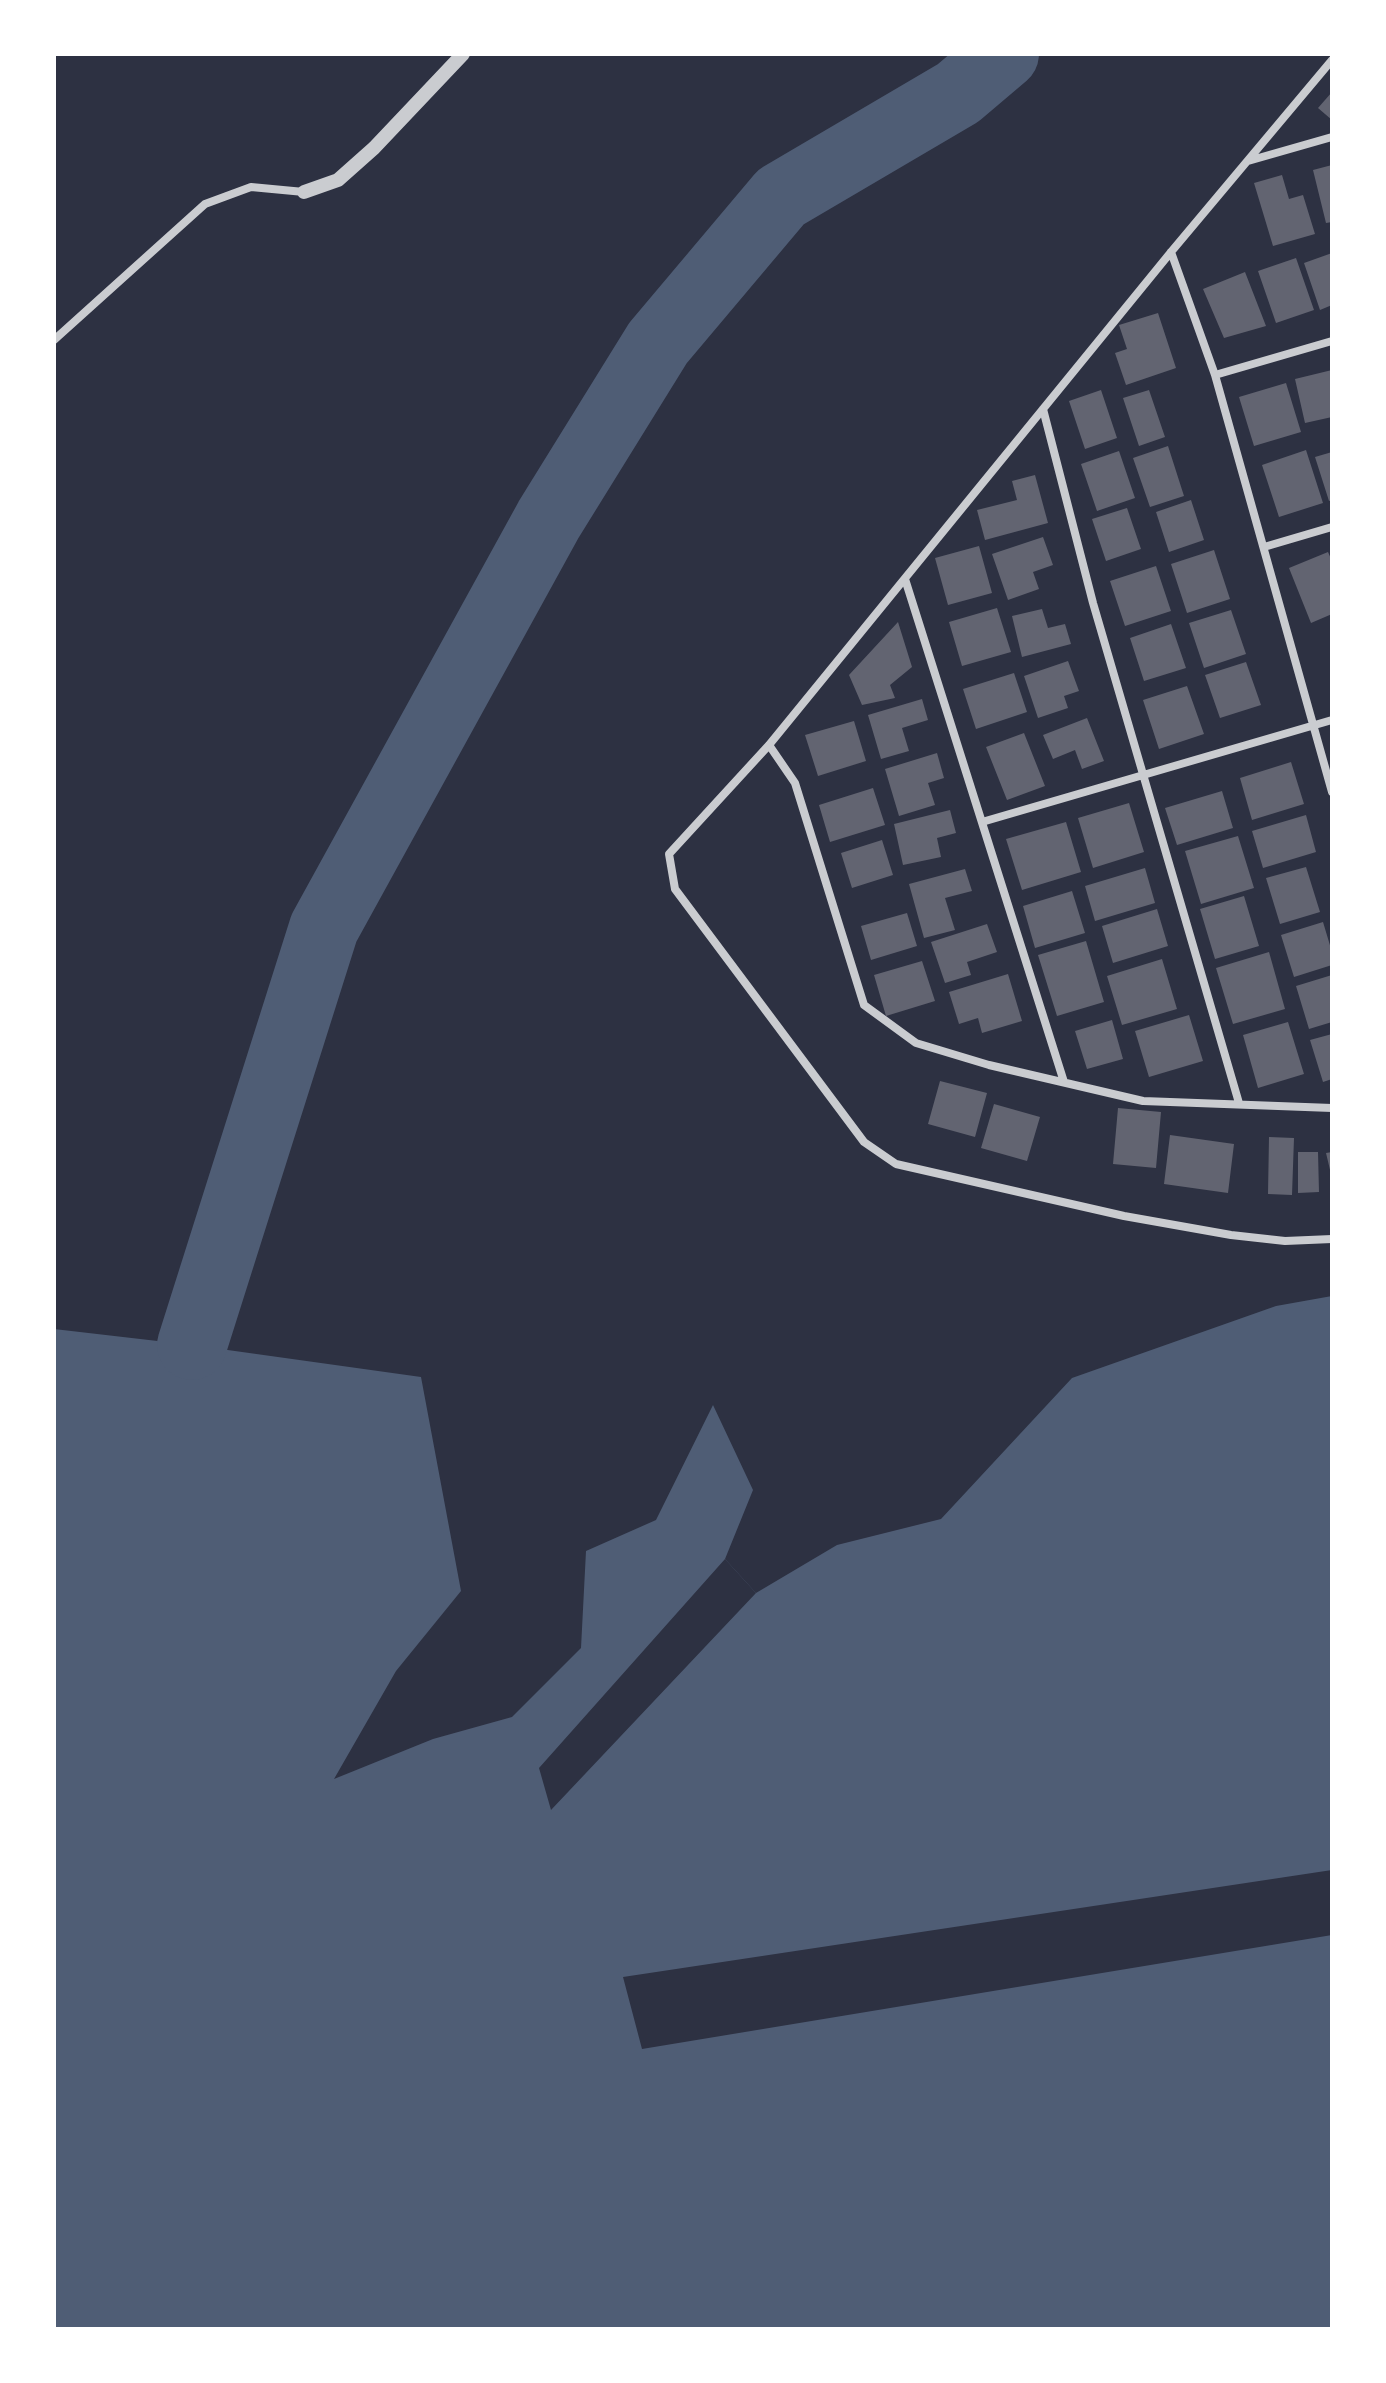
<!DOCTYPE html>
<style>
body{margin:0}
#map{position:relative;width:1386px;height:2383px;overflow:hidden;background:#2d3142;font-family:"Work Sans",sans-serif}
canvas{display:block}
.frame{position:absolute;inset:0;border:56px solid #fff;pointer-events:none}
</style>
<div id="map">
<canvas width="1386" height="2383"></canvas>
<div class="frame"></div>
</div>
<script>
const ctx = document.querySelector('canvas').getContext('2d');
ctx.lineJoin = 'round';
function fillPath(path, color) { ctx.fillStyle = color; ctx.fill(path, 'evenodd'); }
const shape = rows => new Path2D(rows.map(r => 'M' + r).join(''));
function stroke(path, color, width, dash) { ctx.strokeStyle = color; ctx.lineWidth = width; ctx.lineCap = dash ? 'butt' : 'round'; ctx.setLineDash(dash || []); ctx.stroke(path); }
const water = shape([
 [1332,1296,1332,2329,54,2329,54,1329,192,1345,421,1377,461,1591,396,1671,334,1779,433,1739,512,1717,581,1648,586,1551,656,1520,713,1405,753,1490,725,1559,756,1593,837,1545,941,1519,1072,1378,1276,1306]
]);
const pier = shape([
 [725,1559,756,1593,551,1810,539,1768],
 [1332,1870,1332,1935,642,2049,623,1977]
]);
const river = shape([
 [192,1345,324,928,549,519,658,343,781,197,958,93,1004,54]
]);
const building = shape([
 [1332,92,1332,120,1318,108],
 [1332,165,1332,222,1326,223,1313,170],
 [1282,175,1289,199,1303,195,1315,234,1273,246,1254,183],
 [1332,253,1332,305,1320,310,1304,263],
 [1296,258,1314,310,1276,323,1258,271],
 [1245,272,1266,326,1224,338,1203,289],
 [1158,313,1176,368,1126,385,1115,353,1127,349,1119,325],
 [1332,370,1332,417,1305,423,1295,379],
 [1286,383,1301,432,1254,446,1239,397],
 [1101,390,1117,438,1085,449,1069,401],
 [1149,390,1165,437,1139,446,1123,398],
 [1168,446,1184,496,1150,507,1133,458],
 [1306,450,1323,503,1279,517,1262,465],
 [1119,451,1135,498,1097,511,1081,464],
 [1332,452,1332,500,1329,501,1315,457],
 [1035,475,1048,523,985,540,977,510,1017,500,1012,481],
 [1191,500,1204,540,1169,552,1156,512],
 [1127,508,1141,549,1106,561,1092,519],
 [1043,537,1053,565,1033,572,1039,589,1008,600,992,554],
 [979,546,992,593,948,605,935,558],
 [1214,550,1230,599,1187,613,1171,564],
 [1328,552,1332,561,1332,614,1311,623,1289,568],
 [1156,566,1171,611,1125,626,1110,581],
 [997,608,1011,652,962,666,949,622],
 [1042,609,1048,628,1065,624,1071,644,1022,657,1012,616],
 [1231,610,1246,654,1204,668,1189,623],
 [898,622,912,667,890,685,895,698,862,705,849,675],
 [1171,624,1186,668,1144,681,1130,638],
 [1068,661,1079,691,1064,696,1068,708,1038,718,1024,676],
 [1246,662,1261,705,1220,718,1205,675],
 [1014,673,1027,712,976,729,963,689],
 [1187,686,1204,734,1159,749,1143,700],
 [922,699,928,720,902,728,909,751,881,759,868,715],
 [1087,718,1104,761,1082,769,1075,750,1053,759,1043,735],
 [854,721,866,761,818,776,805,735],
 [1024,733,1045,786,1007,800,986,747],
 [937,753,944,778,928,783,935,805,899,816,885,769],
 [1291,762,1304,804,1252,820,1240,778],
 [873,788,885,825,830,842,819,805],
 [1222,791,1233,828,1177,845,1165,808],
 [1129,803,1144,852,1093,868,1078,818],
 [950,810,956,833,937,838,941,857,903,865,894,824],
 [1306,815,1316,852,1263,868,1252,831],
 [1066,822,1081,872,1022,890,1006,839],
 [1238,836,1254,888,1201,904,1185,851],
 [882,840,893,875,852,888,841,853],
 [1306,867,1320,912,1280,924,1266,878],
 [1145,868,1155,903,1095,921,1085,886],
 [965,869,972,891,945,898,955,930,924,938,909,884],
 [1072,891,1085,933,1035,948,1023,906],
 [1244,896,1259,946,1215,959,1200,909],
 [1157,909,1168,946,1113,963,1102,926],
 [907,913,917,946,871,960,861,926],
 [1323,922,1332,952,1332,965,1294,977,1281,935],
 [987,924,997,952,967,962,971,975,945,983,931,942],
 [1086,941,1104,1002,1057,1016,1038,955],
 [1269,952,1285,1009,1233,1024,1216,968],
 [1162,959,1177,1009,1122,1025,1107,976],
 [922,961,935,1001,886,1016,874,975],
 [1008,974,1022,1021,982,1033,978,1018,959,1024,949,992],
 [1332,975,1332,1022,1309,1029,1296,986],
 [1189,1015,1203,1061,1149,1077,1135,1031],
 [1112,1020,1123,1059,1087,1069,1075,1031],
 [1288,1022,1304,1074,1258,1088,1243,1035],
 [1332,1034,1332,1079,1323,1082,1310,1040],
 [940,1081,987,1093,975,1137,928,1124],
 [994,1104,1040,1117,1027,1161,981,1148],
 [1118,1108,1161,1112,1156,1168,1113,1164],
 [1170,1135,1234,1144,1228,1193,1164,1184],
 [1269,1137,1294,1138,1292,1195,1268,1194],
 [1298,1152,1318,1152,1319,1192,1298,1193],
 [1332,1152,1332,1174,1331,1174,1326,1153]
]);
const minor = shape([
 [1332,60,1171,252,769,745,669,854,675,889,864,1142,896,1164,1124,1216,1231,1235,1285,1241,1332,1239],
 [1248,161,1332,137],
 [1171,252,1215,375,1332,792],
 [54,340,205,204,251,187,304,192],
 [1215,375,1332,341],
 [1043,409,1093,603,1239,1103],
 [1264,547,1332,527],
 [905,579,1064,1082],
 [769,745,795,783,864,1005,916,1043,989,1065,1143,1101,1332,1108],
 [982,822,1332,720]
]);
const tertiary = shape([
 [304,192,338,180,374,148,463,54]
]);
fillPath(water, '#4f5d75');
fillPath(pier, '#2d3142');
stroke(river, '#4f5d75', 70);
fillPath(building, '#626471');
stroke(minor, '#caccd0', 8);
stroke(tertiary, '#caccd0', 14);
</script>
